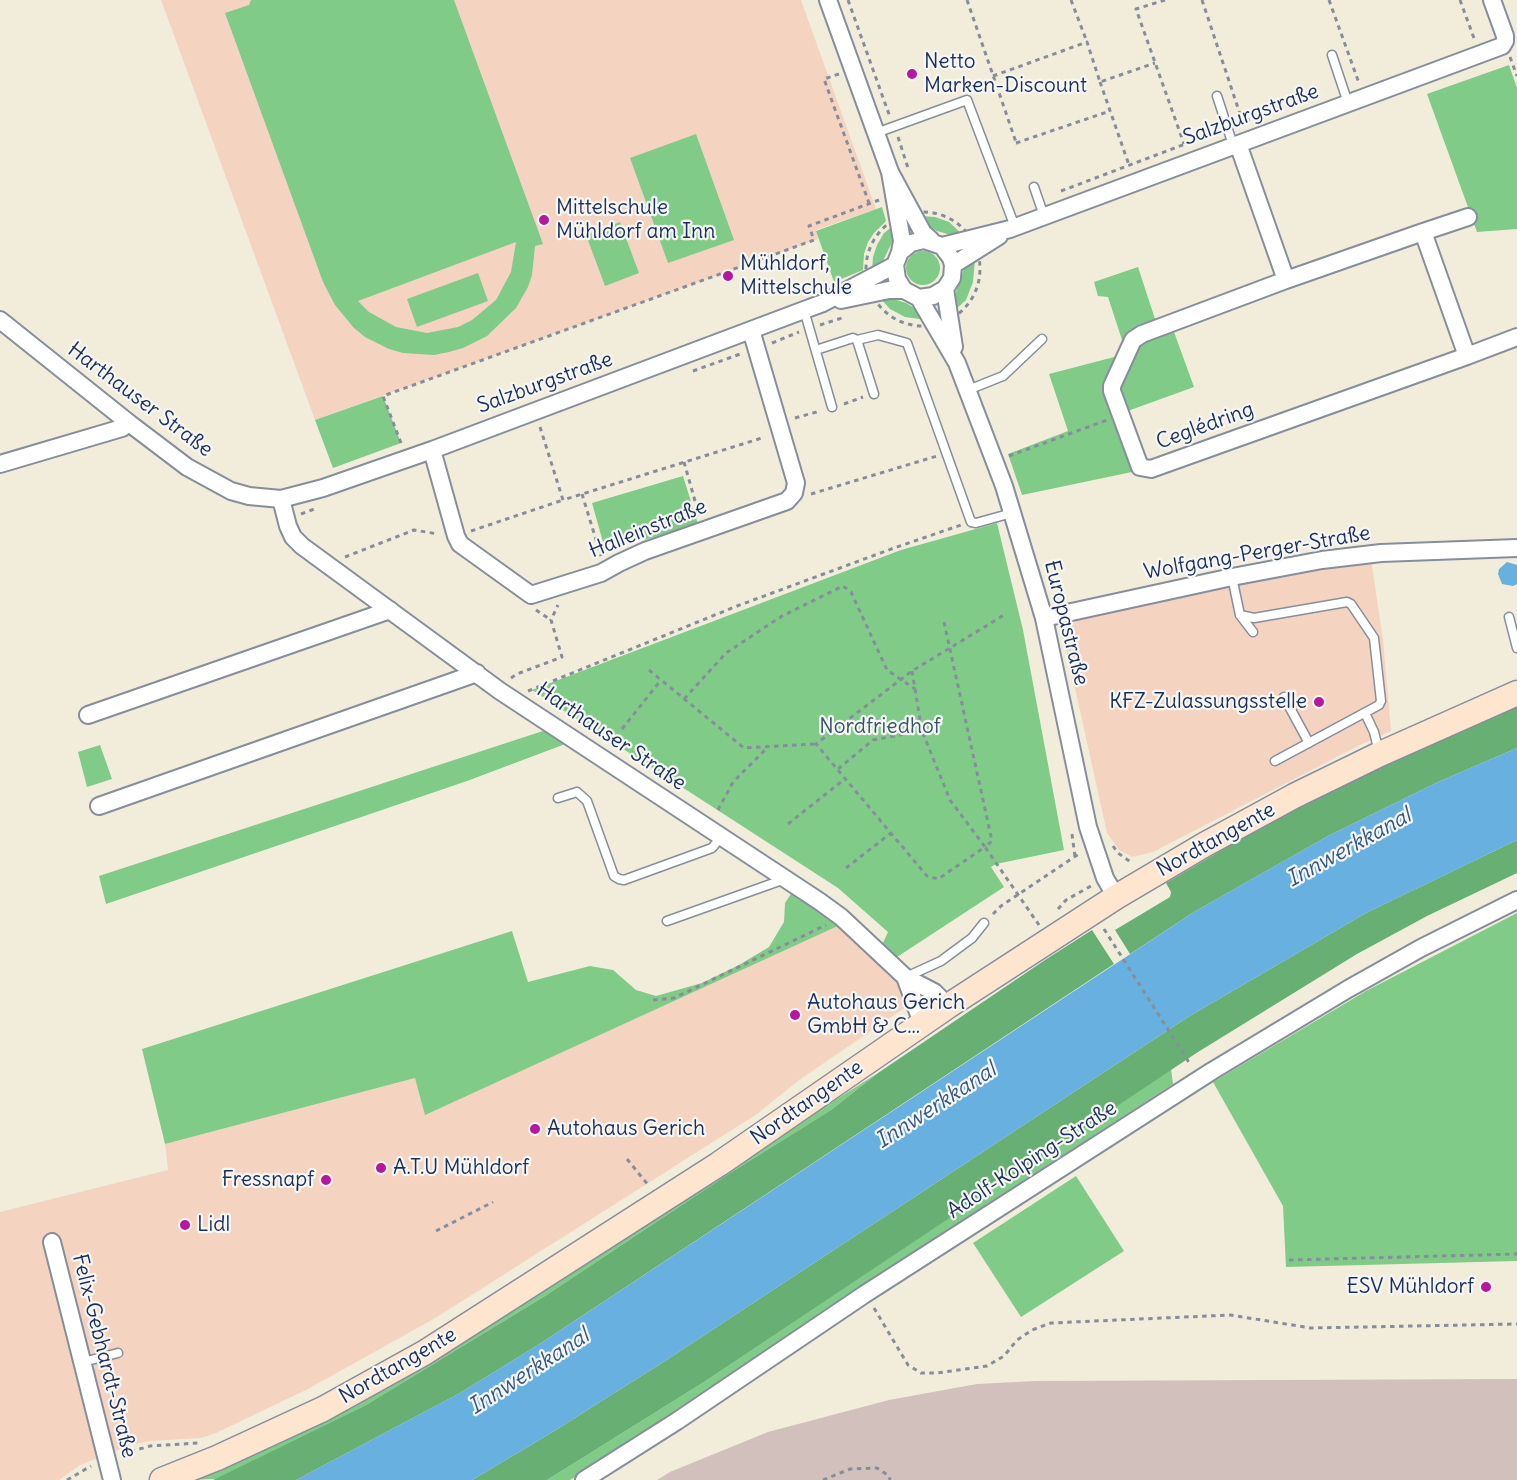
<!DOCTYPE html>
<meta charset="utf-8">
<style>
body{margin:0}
canvas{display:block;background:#f2ecdb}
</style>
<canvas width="1517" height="1480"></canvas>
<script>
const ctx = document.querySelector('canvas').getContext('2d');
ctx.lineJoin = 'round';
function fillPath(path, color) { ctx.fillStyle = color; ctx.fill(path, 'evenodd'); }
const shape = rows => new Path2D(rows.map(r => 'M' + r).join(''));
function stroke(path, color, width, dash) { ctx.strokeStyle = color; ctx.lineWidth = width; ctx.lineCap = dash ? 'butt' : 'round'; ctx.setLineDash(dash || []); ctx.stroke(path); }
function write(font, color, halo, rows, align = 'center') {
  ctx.font = font + ' Delius,sans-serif'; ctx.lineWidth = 4.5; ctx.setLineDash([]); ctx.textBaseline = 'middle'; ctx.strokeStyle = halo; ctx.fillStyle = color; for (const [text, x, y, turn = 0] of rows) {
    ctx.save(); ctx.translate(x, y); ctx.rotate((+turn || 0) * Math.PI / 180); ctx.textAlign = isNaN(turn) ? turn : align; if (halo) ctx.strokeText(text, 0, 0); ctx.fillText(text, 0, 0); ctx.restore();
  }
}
const built = shape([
 [161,0,801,0,876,209,816,230,818,239,315,420],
 [1371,559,1383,640,1391,731,1362,744,1153,852,1132,857,1119,850,1107,833,1065,643,1067,627,1078,620,1186,592],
 [840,925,879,962,901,986,906,1007,799,1080,757,1114,437,1317,308,1389,216,1433,201,1438,150,1441,131,1445,80,1465,59,1480,0,1480,0,1212,168,1170,165,1144,415,1078,426,1114]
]);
const industrial = shape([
 [1517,1379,1517,1480,657,1480,670,1472,768,1432,889,1400,977,1384,1035,1381]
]);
const green = shape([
 [251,0,454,0,543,244,535,246,532,275,528,287,516,308,487,336,463,348,449,352,434,355,403,353,389,349,365,337,354,328,335,305,323,282,225,13,249,5],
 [516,242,511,272,496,300,472,320,458,327,427,333,396,327,369,312,358,301],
 [1509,65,1517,88,1517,229,1477,232,1427,94],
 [696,134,734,240,668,263,630,158],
 [882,207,886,221,874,233,868,242,864,254,863,270,834,282,816,231],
 [921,216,935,217,949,222,963,235,951,235,937,231,925,224],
 [620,222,639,273,605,286,586,235],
 [893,226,895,236,882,263,872,271,873,257,877,245,884,233],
 '906 268a17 17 0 1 1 34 0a17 17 0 1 1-34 0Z',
 [975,259,973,282,966,300,955,310,954,297,965,266],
 [1138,267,1156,322,1123,343,1108,297,1098,296,1094,282],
 [478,273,488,301,417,327,407,299],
 [880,298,894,299,906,303,918,310,927,320,905,317,890,309],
 [1174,332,1194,387,1125,412,1120,388,1138,345,1142,342],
 [1118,356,1105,385,1106,398,1132,472,1022,495,1008,454,1068,431,1049,374],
 [383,396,401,443,333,468,315,420],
 [683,476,698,524,644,540,641,531,603,542,592,503],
 [997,523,1023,630,1064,850,996,864,991,867,1004,887,897,957,882,945,888,932,838,888,532,690,901,550],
 [546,730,568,743,467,781,106,904,99,876],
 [100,745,112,779,87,787,78,752],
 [794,889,840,925,425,1115,415,1078,165,1144,142,1049,512,931,528,982,590,966,613,970,636,990,656,996,702,983,739,965,769,947,784,922,785,903],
 [1517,913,1517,1261,1286,1267,1283,1206,1213,1082,1366,991],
 [1171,1069,1173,1084,989,1203,594,1466,570,1480,547,1480,704,1382],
 [878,1073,831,1110,727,1175,545,1296,366,1405,216,1479,189,1480,693,1190],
 [1076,1176,1124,1251,1021,1317,973,1243]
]);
const forest = shape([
 [1517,704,1517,748,1438,782,1328,836,1194,912,1130,954,1115,930,1170,897,1171,892,1166,883,1256,830,1354,778],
 [1517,840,1517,873,1427,916,1357,954,1198,1052,704,1382,547,1480,472,1480,551,1433,665,1361,1188,1017,1366,913],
 [1092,930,1114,964,538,1345,460,1393,296,1480,213,1480,366,1405,545,1296,727,1175,831,1110,878,1073,1045,960]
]);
const water = shape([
 [1507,562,1517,565,1517,584,1513,586,1502,584,1498,574,1499,569],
 [1517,748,1517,840,1366,913,1188,1017,665,1361,551,1433,472,1480,296,1480,460,1393,538,1345,1194,912,1328,836,1438,782]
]);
const path = shape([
 [848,0,890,117],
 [967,0,1017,145],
 [1071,0,1087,42],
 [1165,0,1136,9,1184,144],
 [1202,0,1243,123],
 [1329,0,1359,83],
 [1460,0,1475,41],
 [1510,57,1517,76],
 [839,74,824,79,869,203],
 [993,76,1087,42,1100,82,1155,63],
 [1100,82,1129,165],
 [1237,124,1310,98],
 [898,137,908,168],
 [1016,143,1110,111],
 [1061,191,1217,132],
 '866 269a57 57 0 1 1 114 0a57 57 0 1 1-114 0Z',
 [820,325,842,318],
 [772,343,799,332],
 [693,371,743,353],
 [844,404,863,397],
 [795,418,820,411],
 [540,427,563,500,765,437],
 [401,443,383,396,814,240,809,226,879,200],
 [1009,456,1107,420],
 [684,462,699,515],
 [582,494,601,556],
 [811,494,937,456],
 [301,514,317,508],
 [471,531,563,500],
 [345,557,414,530,438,534],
 [536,610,551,620],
 [944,622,992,841,985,847,1039,925],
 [649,670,744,748,816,744],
 [912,671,922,731,950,800,985,847,938,879,927,876,816,744,912,671,1004,615],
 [511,678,517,674,562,657,551,620,558,605],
 [528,691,737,606,894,548,961,525],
 [684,699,726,653,782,616,843,586,851,592,887,670,915,689],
 [622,729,661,680],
 [838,769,873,740,922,731],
 [718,810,733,782,768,747],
 [788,824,846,778],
 [1072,834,1075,857],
 [1113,846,1118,853,1132,863],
 [846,868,891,833],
 [1058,909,1066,900,1091,886],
 [993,914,1001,906,1080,853],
 [1104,929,1190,1064],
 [653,1000,674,998,826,925],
 [627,1159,649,1186],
 [436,1231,493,1202],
 [1289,1260,1517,1254],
 [874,1308,908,1365,921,1373,937,1373,987,1366,1004,1356,1017,1340,1032,1330,1051,1323,1230,1315,1311,1328,1517,1324],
 [122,1454,150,1446,198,1443],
 [67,1480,91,1466],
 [823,1480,850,1469,877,1468,889,1476,890,1480]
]);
const lane = shape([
 [1332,55,1348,103],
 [1217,96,1233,145],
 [876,133,967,100,1015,227],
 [1034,187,1044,216],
 [804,310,832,407],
 [857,340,878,335,907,343,971,522,976,523,1012,513],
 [816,350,853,338,857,340,874,394],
 [968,390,1003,376,1042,339],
 [1232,577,1240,615,1253,632],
 [1240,615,1254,618,1347,602,1351,604,1374,638,1381,701,1379,705,1275,761],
 [1509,617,1517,648],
 [1284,697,1309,743],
 [1365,713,1374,732,1379,752],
 [558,798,577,792,587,801,614,876,619,879,624,880,712,848,722,836],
 [667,921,785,879],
 [906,977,941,961,972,938,984,923],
 [83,1362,118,1353]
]);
const street = shape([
 [828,0,890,172,923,233,931,240],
 [1492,0,1505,36,1505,41],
 [1238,144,1286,280,1142,334,1133,340,1112,386,1112,391,1140,467,1151,469,1467,356,1423,232,1286,280],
 [890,172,902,241,900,252,895,265,897,279,904,290,919,298,933,296,945,289,952,278,953,265,951,258,942,246,924,240,911,243,900,252],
 [1423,232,1468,217],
 [942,246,1010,229,1502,46,1505,41],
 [953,265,999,236],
 [945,289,954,347],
 [919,298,957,363,1004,486,1044,618,1088,827,1105,878,1116,897],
 [841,300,889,290,904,290],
 [0,320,129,423,187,467,231,491,249,496,281,499,323,488,432,450,804,310,823,303,895,265],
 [1467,356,1517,337],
 [432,450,456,536,460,544,531,595,601,573,619,563,645,551,787,501,794,493,796,483,751,330],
 [0,464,122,428,129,423],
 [281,499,288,526,293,537,302,546,500,691,819,901,841,917,905,977,934,992,948,1006],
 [1044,618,1232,577,1322,560,1381,553,1517,548],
 [88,715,390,610],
 [99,806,477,673],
 [905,977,922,1023],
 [52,1242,112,1480],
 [584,1480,677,1421,865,1294,1212,1071,1348,989,1421,948,1517,900]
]);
const secondary = shape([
 [162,1480,217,1458,323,1409,424,1353,719,1164,948,1006,1116,897,1204,845,1294,796,1380,754,1517,693]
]);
const markers = [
 [912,74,6,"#b5179e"],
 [544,220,6,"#b5179e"],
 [728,276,6,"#b5179e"],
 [1319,702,6,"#b5179e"],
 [795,1015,6,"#b5179e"],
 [535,1129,6,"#b5179e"],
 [381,1168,6,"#b5179e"],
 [326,1180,6,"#b5179e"],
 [185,1225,6,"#b5179e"],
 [1486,1287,6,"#b5179e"]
];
const poiNames = [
 ["Netto",924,62],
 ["Marken-Discount",924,86],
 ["Mittelschule",556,208],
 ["Mühldorf am Inn",556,232],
 ["Mühldorf,",740,264],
 ["Mittelschule",740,288],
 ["KFZ-Zulassungsstelle",1307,702,"right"],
 ["Autohaus Gerich",807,1003],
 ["GmbH & C...",807,1027],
 ["Autohaus Gerich",547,1129],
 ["A.T.U Mühldorf",393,1168],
 ["Fressnapf",314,1180,"right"],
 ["Lidl",197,1225],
 ["ESV Mühldorf",1474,1287,"right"]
];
const streetNames = [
 ["Salzburgstraße",1251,115,-20],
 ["Salzburgstraße",545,383,-20],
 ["Harthauser Straße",140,400,37],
 ["Ceglédring",1205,426,-20],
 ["Halleinstraße",648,529,-22],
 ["Wolfgang-Perger-Straße",1257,553,-10],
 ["Europastraße",1066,623,76],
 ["Harthauser Straße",611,737,34],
 ["Nordtangente",1216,840,-29],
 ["Nordtangente",807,1103,-35],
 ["Adolf-Kolping-Straße",1032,1160,-33],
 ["Felix-Gebhardt-Straße",104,1356,76],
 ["Nordtangente",398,1366,-30]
];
const parkNames = [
 ["Nordfriedhof",880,727]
];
const waterNames = [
 ["Innwerkkanal",1349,848,-29],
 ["Innwerkkanal",936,1106,-33],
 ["Innwerkkanal",529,1372,-33]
];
fillPath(built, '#f5d3c1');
fillPath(industrial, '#d1c0bc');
fillPath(green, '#80cb88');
fillPath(forest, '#68af74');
fillPath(water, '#67b0df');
stroke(lane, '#868e9c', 11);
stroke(street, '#868e9c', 20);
stroke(secondary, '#868e9c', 27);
stroke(path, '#868e9c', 3, [4.5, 4.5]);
stroke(lane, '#fff', 8);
stroke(street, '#fff', 16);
stroke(secondary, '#fde5d0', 24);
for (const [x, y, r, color] of markers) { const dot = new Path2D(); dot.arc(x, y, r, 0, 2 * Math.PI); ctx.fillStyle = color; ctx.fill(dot); stroke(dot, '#f6f6f2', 2); }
write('21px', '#1b2f5e', '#f6f6f2', poiNames, 'left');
write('21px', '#1b2f5e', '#f6f6f2', streetNames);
write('21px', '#345668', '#f6f6f2', parkNames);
write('italic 22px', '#325685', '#f6f6f2', waterNames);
</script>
